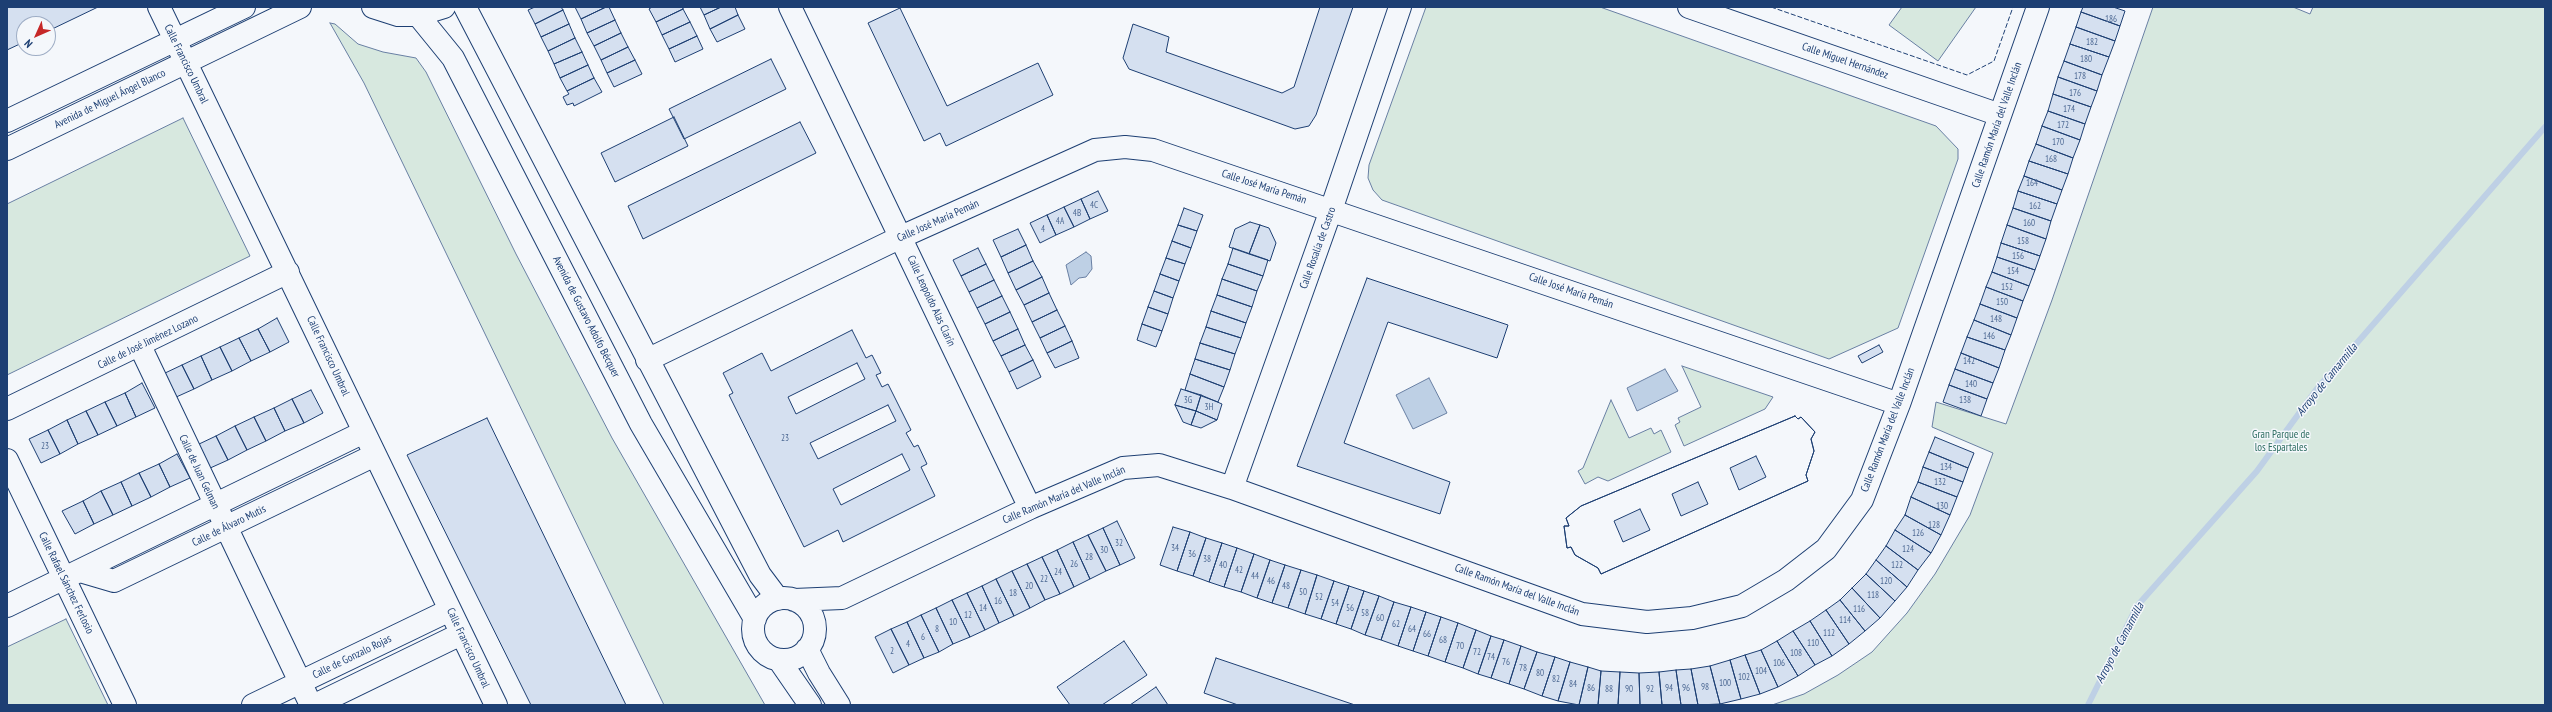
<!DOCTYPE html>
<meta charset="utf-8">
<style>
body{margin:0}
#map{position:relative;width:2552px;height:712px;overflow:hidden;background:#f4f7fb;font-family:"PT Sans Narrow",sans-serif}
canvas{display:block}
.frame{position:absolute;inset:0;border:8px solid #1d3f73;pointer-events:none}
.north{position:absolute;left:16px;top:16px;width:40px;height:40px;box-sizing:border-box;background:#f4f7fb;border:1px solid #9eadc5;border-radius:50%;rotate:225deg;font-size:11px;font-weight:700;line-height:16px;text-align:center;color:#1d3f73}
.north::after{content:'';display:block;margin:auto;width:14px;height:18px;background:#c62828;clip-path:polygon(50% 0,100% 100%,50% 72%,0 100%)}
</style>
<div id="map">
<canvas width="2552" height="712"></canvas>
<div class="frame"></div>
<div class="north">N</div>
</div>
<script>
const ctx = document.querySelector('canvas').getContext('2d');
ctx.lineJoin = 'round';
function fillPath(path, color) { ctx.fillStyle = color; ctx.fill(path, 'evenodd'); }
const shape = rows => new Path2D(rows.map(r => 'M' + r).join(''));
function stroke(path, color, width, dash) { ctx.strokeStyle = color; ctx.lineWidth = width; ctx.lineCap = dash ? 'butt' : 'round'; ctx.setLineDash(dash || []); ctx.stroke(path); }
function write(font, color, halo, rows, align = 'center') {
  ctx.font = font + ' "PT Sans Narrow",sans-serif'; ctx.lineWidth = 3; ctx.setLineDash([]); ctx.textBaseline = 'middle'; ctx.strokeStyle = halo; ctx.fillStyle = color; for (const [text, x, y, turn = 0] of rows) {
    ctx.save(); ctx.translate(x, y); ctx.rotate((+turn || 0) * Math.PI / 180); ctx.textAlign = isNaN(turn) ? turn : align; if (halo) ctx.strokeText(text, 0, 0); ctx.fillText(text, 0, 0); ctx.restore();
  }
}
const green = shape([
 [1426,7,1600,7,1936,126,1958,149,1958,159,1898,328,1829,359,1382,200,1373,190,1368,178,1369,165,1426,7],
 [1902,7,1976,7,1938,61,1889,25,1902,7],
 [2153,7,2293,7,2310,14,2313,7,2545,7,2545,705,1772,705,1804,694,1838,675,1872,652,1907,613,1935,574,1970,515,1993,453,1932,427,1936,402,2006,424,2052,300,2153,7],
 [330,23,335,24,358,44,383,52,416,58,426,72,516,254,612,438,765,705,664,705,364,83,330,23],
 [183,118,250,256,7,375,7,204,183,118],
 [1682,366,1773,397,1765,409,1684,446,1675,425,1680,422,1678,418,1701,407,1682,366],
 [1611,400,1629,438,1651,428,1654,434,1661,430,1671,452,1608,481,1598,477,1585,484,1578,471,1583,468,1611,400],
 [66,619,108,705,7,705,7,647,66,619]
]);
const water = shape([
 [1086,252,1091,256,1092,269,1086,277,1079,278,1071,285,1066,265,1086,252],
 [1665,369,1678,391,1637,411,1627,388,1665,369],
 [1429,378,1447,413,1413,429,1396,395,1429,378]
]);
const stream = shape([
 [2088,705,2137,606,2257,471,2316,390,2545,127]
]);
const building = shape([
 [7,7,98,7,48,31,48,24,24,24,24,42,7,50,7,7],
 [535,7,561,7,563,10,535,24,528,10,535,7],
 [575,7,606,7,581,19,575,7],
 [606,7,609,7,615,20,587,33,581,19,606,7],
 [652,7,683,7,683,9,656,22,649,9,652,7],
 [700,7,721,7,704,15,700,7],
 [721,7,735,7,738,15,710,29,704,15,721,7],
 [1320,7,1353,7,1316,115,1309,126,1295,129,1129,69,1123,58,1133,24,1169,37,1166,52,1282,93,1294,87,1320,7],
 [2083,7,2113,7,2125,11,2120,26,2081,12,2083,7],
 [900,8,947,106,1038,63,1053,95,946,146,940,133,924,141,868,23,900,8],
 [683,9,690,22,662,35,656,22,683,9],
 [563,10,569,24,541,37,535,24,563,10],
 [2081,12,2120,26,2115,41,2076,27,2081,12],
 [738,15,745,29,717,42,710,29,738,15],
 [615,20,621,33,594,46,587,33,615,20],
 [690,22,697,36,669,49,662,35,690,22],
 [569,24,575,38,548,51,541,37,569,24],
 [2076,27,2115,41,2109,57,2070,44,2076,27],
 [621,33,628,47,601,60,594,46,621,33],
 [697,36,703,49,675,62,669,49,697,36],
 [575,38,582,52,554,64,548,51,575,38],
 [2070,44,2109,57,2102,75,2064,61,2070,44],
 [628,47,635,60,607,73,601,60,628,47],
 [582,52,588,65,560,78,554,64,582,52],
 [771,59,786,89,684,139,669,109,771,59],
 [635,60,642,74,614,87,607,73,635,60],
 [2064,61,2102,75,2097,91,2058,77,2064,61],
 [588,65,594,78,567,91,560,78,588,65],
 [2058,77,2097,91,2091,107,2053,94,2058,77],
 [594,78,602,92,574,106,573,103,567,105,563,97,569,94,567,91,594,78],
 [2053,94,2091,107,2085,124,2048,111,2053,94],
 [2048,111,2085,124,2080,140,2042,126,2048,111],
 [674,117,688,146,615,182,601,153,674,117],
 [800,122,816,153,643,239,628,206,800,122],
 [2042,126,2080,140,2073,158,2036,144,2042,126],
 [2036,144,2073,158,2068,174,2029,161,2036,144],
 [2029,161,2068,174,2062,190,2024,176,2029,161],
 [2024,176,2062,190,2057,204,2018,191,2024,176],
 [1098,191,1108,211,1090,219,1081,199,1098,191],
 [2018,191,2057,204,2051,221,2013,208,2018,191],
 [1081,199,1090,219,1074,227,1064,207,1081,199],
 [1064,207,1074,227,1056,235,1047,215,1064,207],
 [1184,208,1203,215,1197,231,1178,225,1184,208],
 [2013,208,2051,221,2046,239,2007,225,2013,208],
 [1047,215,1056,235,1040,243,1030,223,1047,215],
 [1250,222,1260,225,1249,254,1229,247,1235,229,1250,222],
 [1178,225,1197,231,1191,248,1172,241,1178,225],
 [1260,225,1269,228,1276,243,1270,261,1249,254,1260,225],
 [2007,225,2046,239,2040,256,2001,243,2007,225],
 [1018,229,1026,245,1001,257,993,240,1018,229],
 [1172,241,1191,248,1185,264,1166,258,1172,241],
 [2001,243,2040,256,2035,270,1997,257,2001,243],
 [1026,245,1033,261,1008,273,1001,257,1026,245],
 [978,248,986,264,961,276,953,260,978,248],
 [1233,248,1268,260,1263,276,1228,264,1233,248],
 [1997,257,2035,270,2029,286,1992,272,1997,257],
 [1166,258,1185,264,1179,281,1160,274,1166,258],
 [1033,261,1042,277,1016,290,1008,273,1033,261],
 [986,264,994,280,969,292,961,276,986,264],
 [1228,264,1263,276,1257,291,1222,279,1228,264],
 [1992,272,2029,286,2023,301,1986,287,1992,272],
 [1160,274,1179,281,1173,298,1154,291,1160,274],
 [1042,277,1049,293,1024,305,1016,290,1042,277],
 [1367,278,1508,325,1497,358,1388,322,1344,443,1450,482,1440,514,1297,466,1367,278],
 [1222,279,1257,291,1252,307,1217,295,1222,279],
 [994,280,1002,296,977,308,969,292,994,280],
 [1986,287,2023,301,2017,318,1980,304,1986,287],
 [1154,291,1173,298,1168,314,1148,307,1154,291],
 [1049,293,1057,310,1032,322,1024,305,1049,293],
 [1217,295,1252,307,1246,323,1211,311,1217,295],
 [1002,296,1010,312,985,324,977,308,1002,296],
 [1980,304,2017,318,2011,335,1974,320,1980,304],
 [1148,307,1168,314,1162,331,1142,324,1148,307],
 [1057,310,1065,326,1040,338,1032,322,1057,310],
 [1211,311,1246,323,1241,338,1206,327,1211,311],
 [1010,312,1018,329,993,341,985,324,1010,312],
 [277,318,289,342,270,352,258,329,277,318],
 [1974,320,2011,335,2005,350,1967,337,1974,320],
 [1142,324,1162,331,1156,347,1137,340,1142,324],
 [1065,326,1072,341,1047,353,1040,338,1065,326],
 [1206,327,1241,338,1235,354,1200,343,1206,327],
 [258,329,270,352,251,361,239,338,258,329],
 [1018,329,1025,345,1001,356,993,341,1018,329],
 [852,330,866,358,872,355,881,373,876,375,882,387,888,384,911,430,906,433,914,447,918,445,927,464,921,467,935,496,843,542,838,530,804,547,729,395,733,393,723,373,762,353,771,371,852,330],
 [857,363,865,379,796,414,788,397,857,363],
 [888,405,896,421,818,459,810,443,888,405],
 [902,454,910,470,841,505,833,489,902,454],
 [1967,337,2005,350,1999,368,1961,353,1967,337],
 [239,338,251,361,232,371,220,347,239,338],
 [1072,341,1079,358,1055,368,1047,353,1072,341],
 [1200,343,1235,354,1230,370,1195,359,1200,343],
 [1025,345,1033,360,1009,372,1001,356,1025,345],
 [1879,345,1883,352,1862,363,1858,356,1879,345],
 [220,347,232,371,212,380,201,356,220,347],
 [1961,353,1999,368,1993,383,1955,369,1961,353],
 [201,356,212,380,194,389,182,365,201,356],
 [1195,359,1230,370,1224,387,1190,374,1195,359],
 [1033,360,1041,377,1017,389,1009,372,1033,360],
 [182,365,194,389,174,398,163,374,182,365],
 [1955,369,1993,383,1987,399,1949,385,1955,369],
 [1190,374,1224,387,1218,402,1185,390,1190,374],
 [142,383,155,408,136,417,125,393,142,383],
 [1949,385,1987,399,1981,416,1943,402,1949,385],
 [1181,389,1201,395,1196,411,1175,405,1181,389],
 [311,390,323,413,304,423,292,399,311,390],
 [125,393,136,417,117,426,105,402,125,393],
 [1201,395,1222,404,1217,420,1196,411,1201,395],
 [292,399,304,423,285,431,274,408,292,399],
 [105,402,117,426,98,435,86,411,105,402],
 [1175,405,1196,411,1191,425,1183,422,1175,405],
 [274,408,285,431,266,441,254,417,274,408],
 [86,411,98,435,78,444,67,420,86,411],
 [1196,411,1217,420,1201,428,1191,425,1196,411],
 [1795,416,1798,419,1801,417,1815,432,1811,439,1814,451,1806,475,1808,481,1601,574,1598,568,1575,555,1571,547,1567,548,1564,526,1569,526,1566,518,1581,506,1795,416],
 [1756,456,1766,477,1739,490,1730,468,1756,456],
 [1698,482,1708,504,1681,516,1672,494,1698,482],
 [1640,509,1650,530,1623,542,1614,521,1640,509],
 [1795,416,1798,419,1801,417,1815,432,1811,439,1814,451,1806,475,1808,481,1601,574,1598,568,1575,555,1571,547,1567,548,1564,526,1569,526,1566,518,1581,506,1795,416],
 [254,417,266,441,247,450,235,426,254,417],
 [487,418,626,705,531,705,407,455,487,418],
 [67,420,78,444,60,454,48,430,67,420],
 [235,426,247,450,228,460,216,436,235,426],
 [48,430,60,454,41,463,29,439,48,430],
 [216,436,228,460,208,469,197,445,216,436],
 [1935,437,1974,453,1968,468,1929,452,1935,437],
 [1929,452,1968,468,1963,482,1923,467,1929,452],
 [177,454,190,478,170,487,159,464,177,454],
 [159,464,170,487,151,497,139,473,159,464],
 [1923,467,1963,482,1957,497,1918,482,1923,467],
 [139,473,151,497,132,506,121,482,139,473],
 [121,482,132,506,113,515,101,491,121,482],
 [1918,482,1957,497,1950,515,1911,497,1918,482],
 [101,491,113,515,94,524,83,501,101,491],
 [1911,497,1950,515,1941,535,1905,515,1911,497],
 [83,501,94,524,75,534,62,511,83,501],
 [1905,515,1941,535,1931,553,1895,530,1905,515],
 [1117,521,1135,558,1120,565,1103,528,1117,521],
 [1173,527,1190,532,1177,571,1160,565,1173,527],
 [1103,528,1120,565,1106,571,1088,535,1103,528],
 [1895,530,1931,553,1918,570,1886,546,1895,530],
 [1190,532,1206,538,1193,576,1177,571,1190,532],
 [1088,535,1106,571,1090,579,1073,542,1088,535],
 [1206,538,1222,543,1209,582,1193,576,1206,538],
 [1073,542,1090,579,1074,587,1057,550,1073,542],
 [1222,543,1237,548,1224,587,1209,582,1222,543],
 [1886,546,1918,570,1907,587,1876,560,1886,546],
 [1237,548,1254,554,1241,592,1224,587,1237,548],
 [1057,550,1074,587,1060,594,1042,557,1057,550],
 [1254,554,1270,560,1257,598,1241,592,1254,554],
 [1042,557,1060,594,1045,600,1027,564,1042,557],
 [1270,560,1285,565,1272,603,1257,598,1270,560],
 [1876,560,1907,587,1895,601,1866,574,1876,560],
 [1027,564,1045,600,1030,608,1012,571,1027,564],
 [1285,565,1301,570,1288,608,1272,603,1285,565],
 [1301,570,1317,575,1305,614,1288,608,1301,570],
 [1012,571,1030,608,1014,616,996,579,1012,571],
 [1866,574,1895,601,1880,618,1852,588,1866,574],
 [1317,575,1334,581,1321,619,1305,614,1317,575],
 [996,579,1014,616,999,623,982,586,996,579],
 [1334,581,1349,586,1336,624,1321,619,1334,581],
 [982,586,999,623,985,630,967,593,982,586],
 [1349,586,1364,591,1351,629,1336,624,1349,586],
 [1852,588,1880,618,1865,631,1840,600,1852,588],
 [1364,591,1379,596,1365,635,1351,629,1364,591],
 [967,593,985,630,970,637,952,600,967,593],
 [1379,596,1394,602,1381,640,1365,635,1379,596],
 [952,600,970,637,953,644,936,608,952,600],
 [1840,600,1865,631,1849,644,1826,610,1840,600],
 [1394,602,1411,607,1398,646,1381,640,1394,602],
 [1411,607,1426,612,1413,651,1398,646,1411,607],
 [936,608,953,644,939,652,921,615,936,608],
 [1826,610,1849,644,1832,656,1810,621,1826,610],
 [1426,612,1441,617,1428,656,1413,651,1426,612],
 [921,615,939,652,924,658,907,622,921,615],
 [1441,617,1458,623,1445,662,1428,656,1441,617],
 [1810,621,1832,656,1815,665,1793,631,1810,621],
 [907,622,924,658,909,665,891,629,907,622],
 [1458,623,1476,630,1463,668,1445,662,1458,623],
 [891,629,909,665,893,673,875,637,891,629],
 [1476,630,1491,636,1478,674,1463,668,1476,630],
 [1793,631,1815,665,1798,676,1777,641,1793,631],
 [1491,636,1504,640,1491,678,1478,674,1491,636],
 [1504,640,1521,646,1509,684,1491,678,1504,640],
 [1124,641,1147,675,1102,705,1070,705,1057,687,1124,641],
 [1777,641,1798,676,1778,687,1761,650,1777,641],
 [1521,646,1537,652,1524,689,1509,684,1521,646],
 [1761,650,1778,687,1760,694,1745,655,1761,650],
 [1537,652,1555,657,1542,696,1524,689,1537,652],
 [1745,655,1760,694,1741,699,1730,660,1745,655],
 [1555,657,1570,662,1558,701,1542,696,1555,657],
 [1216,658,1355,705,1238,705,1204,693,1216,658],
 [1730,660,1741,699,1720,704,1710,666,1730,660],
 [1570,662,1588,667,1579,705,1558,701,1570,662],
 [1710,666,1720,704,1698,705,1691,669,1710,666],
 [1588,667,1601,671,1598,705,1579,705,1588,667],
 [1691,669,1698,705,1681,705,1676,670,1691,669],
 [1676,670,1681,705,1662,705,1659,672,1676,670],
 [1601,671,1620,672,1618,705,1598,705,1601,671],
 [1620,672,1639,673,1640,705,1618,705,1620,672],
 [1659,672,1662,705,1640,705,1639,673,1659,672],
 [1156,687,1168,705,1130,705,1156,687]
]);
const minor = shape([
 [159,7,496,705],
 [373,7,398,15,418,15,444,7],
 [465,7,760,575,778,599],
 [790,7,1030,508],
 [1689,7,2000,115],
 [418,15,453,58,641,424,755,619],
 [7,121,244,7],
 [7,149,300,7],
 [140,346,311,705],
 [647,360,901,237,1095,150,1125,147,1153,150,1899,404],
 [7,409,288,272],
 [7,460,125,705],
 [1232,488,1331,210,1400,7],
 [80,571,114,581,375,455],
 '753 629a31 31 0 1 1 62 0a31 31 0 1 1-62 0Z',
 [794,600,842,598,1030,508,1123,468,1159,465,1232,488,1582,614,1647,622,1692,618,1742,606,1786,580,1826,549,1862,500,1899,404,2038,7],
 [7,606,364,432],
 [807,649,819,673,839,705],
 [779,660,810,705],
 [253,705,450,610],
 [315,705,461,634]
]);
const fence = shape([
 [1771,7,1967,75,1994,61,2013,7]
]);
const numberNames = [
 ["186",2111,19],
 ["182",2092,42],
 ["180",2086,59],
 ["178",2080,76],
 ["176",2075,93],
 ["174",2069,109],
 ["172",2063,125],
 ["170",2058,142],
 ["168",2051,159],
 ["164",2032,183],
 ["4C",1094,205],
 ["162",2035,206],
 ["4B",1077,213],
 ["4A",1060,221],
 ["160",2029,223],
 ["4",1043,229],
 ["158",2023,241],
 ["156",2018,256],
 ["154",2013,271],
 ["152",2007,287],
 ["150",2002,302],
 ["148",1996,319],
 ["146",1989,336],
 ["142",1969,361],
 ["140",1971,384],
 ["3G",1188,400],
 ["138",1965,400],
 ["3H",1209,407],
 ["23",785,438],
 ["23",45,446],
 ["134",1946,467],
 ["132",1940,482],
 ["130",1942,506],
 ["128",1934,525],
 ["126",1918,533],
 ["32",1119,543],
 ["34",1175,548],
 ["124",1908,549],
 ["30",1104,550],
 ["36",1192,554],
 ["28",1089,557],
 ["38",1207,559],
 ["26",1074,564],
 ["40",1223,565],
 ["122",1897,565],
 ["42",1239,570],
 ["24",1058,572],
 ["44",1255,576],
 ["22",1044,579],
 ["46",1271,581],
 ["120",1886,581],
 ["20",1029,586],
 ["48",1286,586],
 ["50",1303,592],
 ["18",1013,593],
 ["118",1873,595],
 ["52",1319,597],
 ["16",998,601],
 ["54",1335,603],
 ["14",983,608],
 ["56",1350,608],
 ["116",1859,609],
 ["58",1365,613],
 ["12",968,615],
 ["60",1380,618],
 ["114",1845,620],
 ["10",953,622],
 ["62",1396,624],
 ["8",937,629],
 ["64",1412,629],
 ["112",1829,633],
 ["66",1427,634],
 ["6",923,637],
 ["68",1443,640],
 ["110",1813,643],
 ["4",908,644],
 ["70",1460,646],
 ["2",892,651],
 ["72",1477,652],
 ["108",1796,653],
 ["74",1491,657],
 ["76",1506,662],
 ["106",1779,663],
 ["78",1523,668],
 ["104",1761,671],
 ["80",1540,673],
 ["102",1744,677],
 ["82",1556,679],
 ["100",1725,683],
 ["84",1573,684],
 ["98",1705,687],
 ["86",1591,688],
 ["94",1669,688],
 ["96",1686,688],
 ["88",1609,689],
 ["90",1629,689],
 ["92",1650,689]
];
const streetNames = [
 ["Calle Miguel Hernández",1845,61,19],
 ["Calle Francisco Umbral",186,64,64],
 ["Avenida de Miguel Ángel Blanco",110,99,-26],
 ["Calle Ramón María del Valle Inclán",1997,125,-71],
 ["Calle José María Pemán",1264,187,18],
 ["Calle José María Pemán",938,221,-24],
 ["Calle Rosalía de Castro",1318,248,-70],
 ["Calle José María Pemán",1571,291,19],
 ["Calle Leopoldo Alas Clarín",931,301,65],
 ["Avenida de Gustavo Adolfo Bécquer",586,317,63],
 ["Calle de José Jiménez Lozano",148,342,-26],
 ["Calle Francisco Umbral",328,356,65],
 ["Calle Ramón María del Valle Inclán",1888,430,-69],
 ["Calle de Juan Gelman",199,472,65],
 ["Calle Ramón María del Valle Inclán",1064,495,-23],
 ["Calle de Álvaro Mutis",229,526,-26],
 ["Calle Rafael Sánchez Ferlosio",66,583,64],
 ["Calle Ramón María del Valle Inclán",1517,590,20],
 ["Calle Francisco Umbral",468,648,65],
 ["Calle de Gonzalo Rojas",352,657,-26]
];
const parkNames = [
 ["Gran Parque de",2281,435],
 ["los Espartales",2281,448]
];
const waterNames = [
 ["Arroyo de Camarmilla",2327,380,-51],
 ["Arroyo de Camarmilla",2120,643,-62]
];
fillPath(green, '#d7e8df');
stroke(green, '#687fa3', 1);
fillPath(water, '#bed0e5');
stroke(water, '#687fa3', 1);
stroke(stream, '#bed0e5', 6);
fillPath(building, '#d5e0f0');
stroke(building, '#1d3f73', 1);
stroke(minor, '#1d3f73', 24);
stroke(minor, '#f4f7fb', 22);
stroke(fence, '#1d3f73', 1, [5, 2]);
write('9px', '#4b6792', null, numberNames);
write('11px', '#1d3f73', '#f4f7fb', streetNames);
write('11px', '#2c6c60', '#f4f7fb', parkNames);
write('italic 12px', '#1d3f73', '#f4f7fb', waterNames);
</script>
